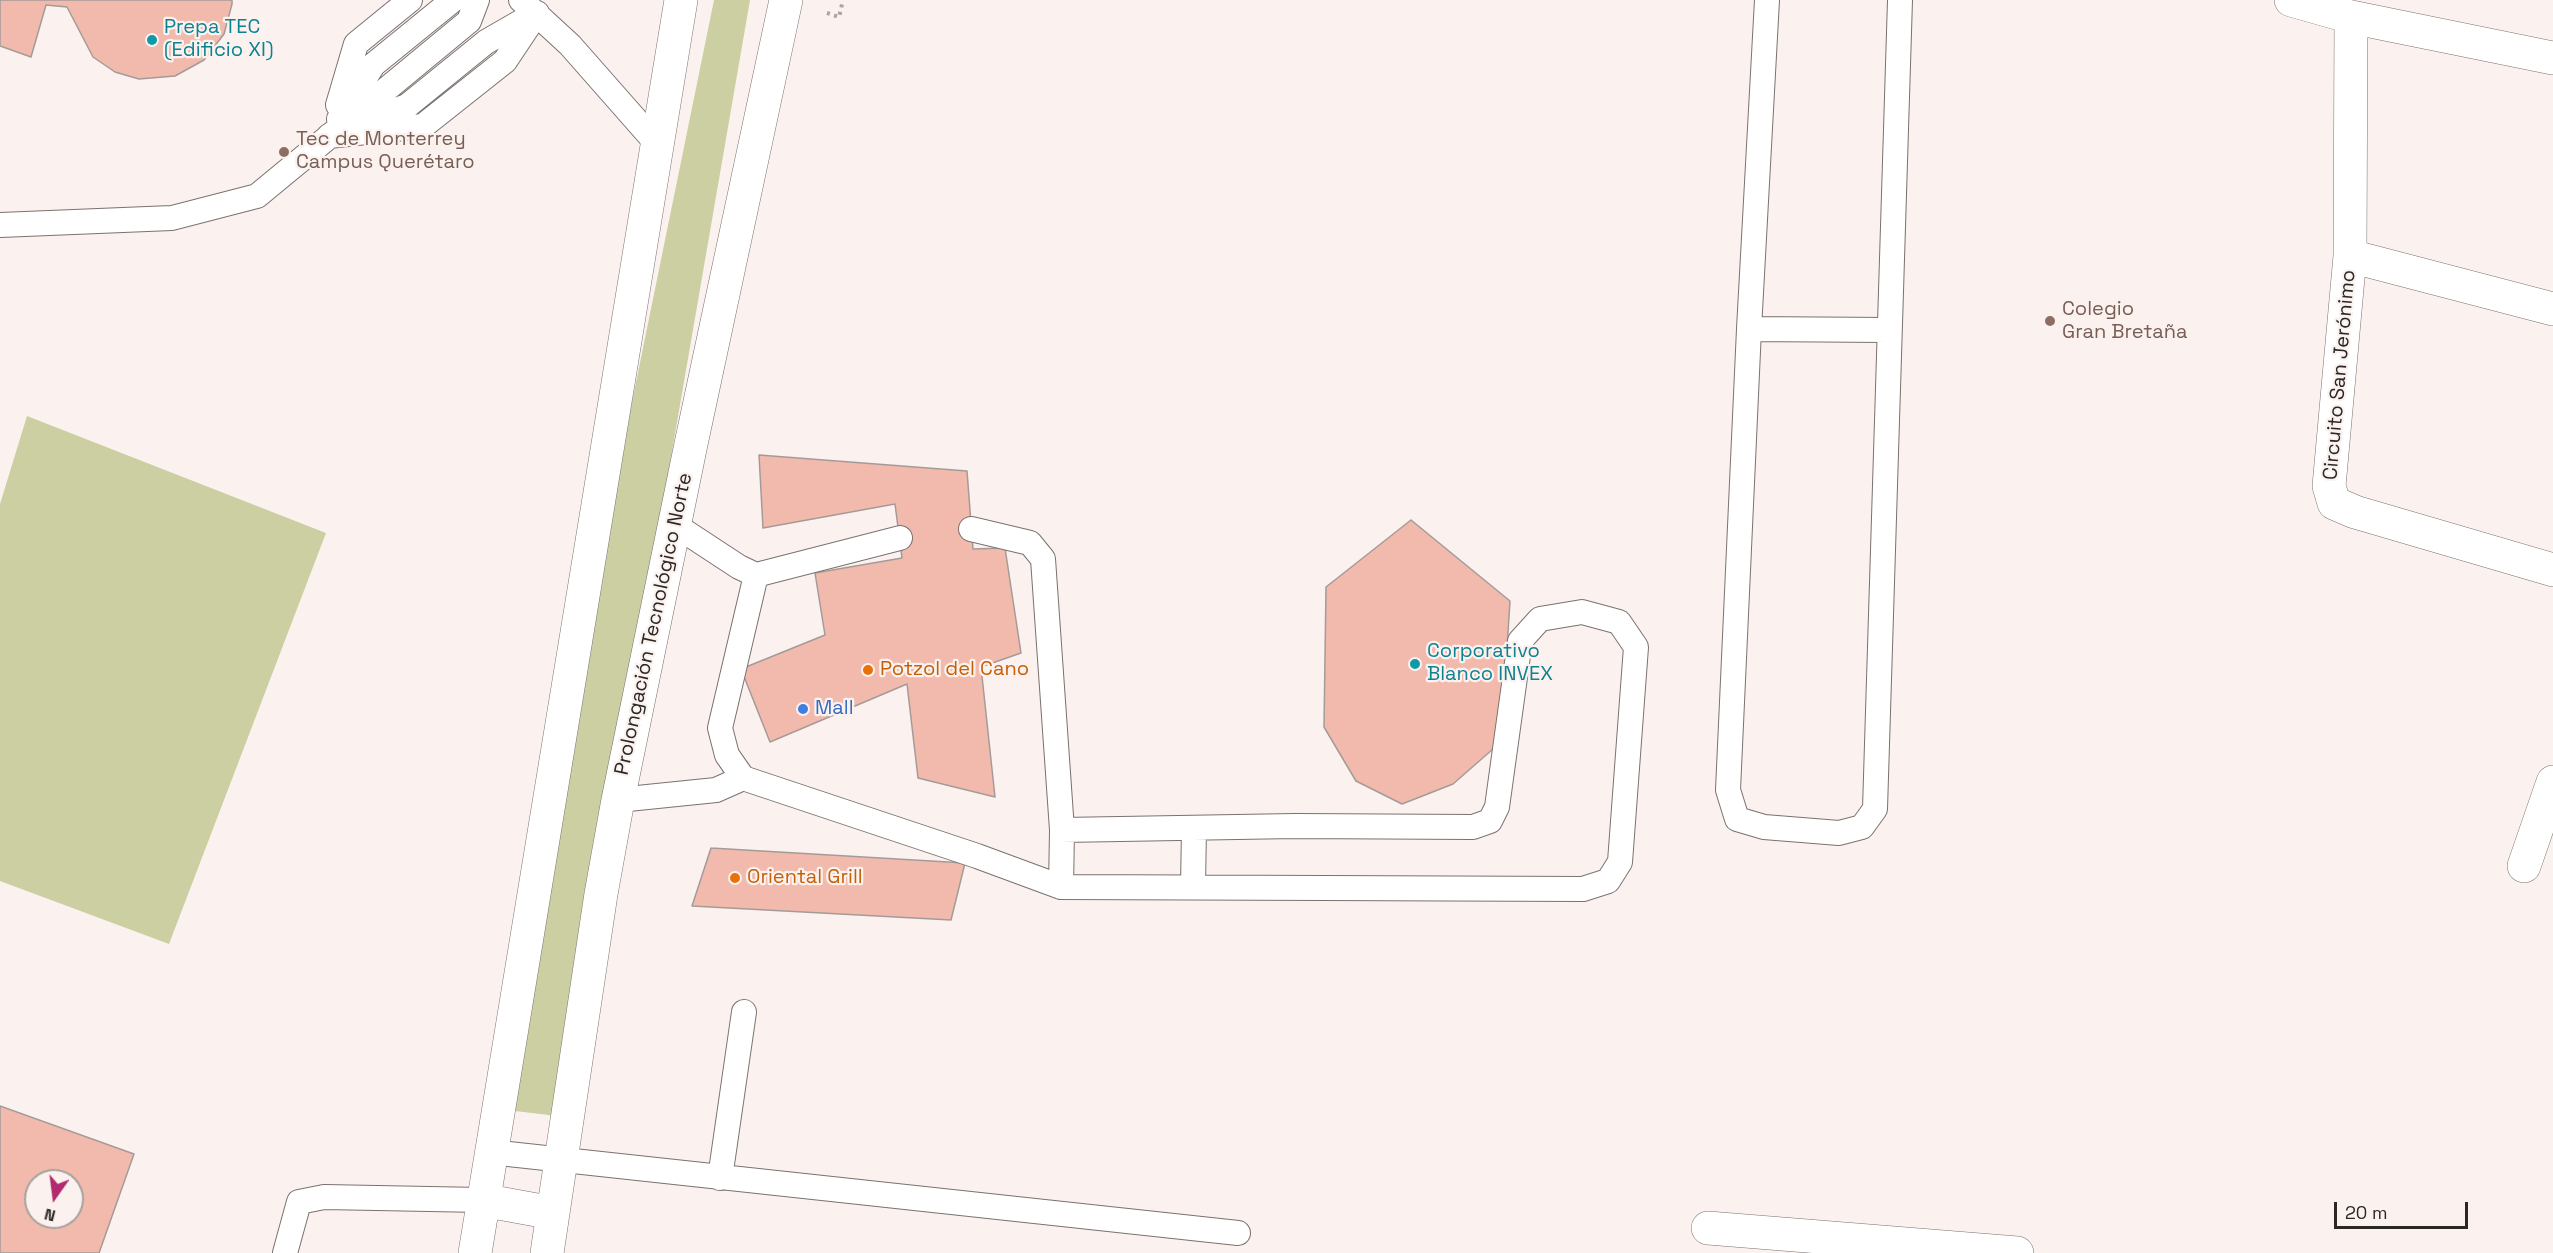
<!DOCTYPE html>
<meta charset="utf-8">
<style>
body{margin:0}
#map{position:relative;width:2553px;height:1253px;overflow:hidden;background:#fbf2ef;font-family:"Space Grotesk",sans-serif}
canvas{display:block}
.north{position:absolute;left:24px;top:1169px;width:60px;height:60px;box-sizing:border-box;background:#fbf2ef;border:2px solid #a7a19e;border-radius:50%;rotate:194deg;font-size:16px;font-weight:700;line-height:24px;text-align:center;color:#2a2725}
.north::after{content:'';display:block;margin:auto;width:21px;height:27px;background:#b22b6f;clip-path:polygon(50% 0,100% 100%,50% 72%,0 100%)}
.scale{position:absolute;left:2334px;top:1202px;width:134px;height:27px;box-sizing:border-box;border:3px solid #2a2725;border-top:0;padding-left:8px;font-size:18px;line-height:21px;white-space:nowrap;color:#2a2725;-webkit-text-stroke:4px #fbf2ef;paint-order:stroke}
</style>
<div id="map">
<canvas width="2553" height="1253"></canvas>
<div class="north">N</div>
<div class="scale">20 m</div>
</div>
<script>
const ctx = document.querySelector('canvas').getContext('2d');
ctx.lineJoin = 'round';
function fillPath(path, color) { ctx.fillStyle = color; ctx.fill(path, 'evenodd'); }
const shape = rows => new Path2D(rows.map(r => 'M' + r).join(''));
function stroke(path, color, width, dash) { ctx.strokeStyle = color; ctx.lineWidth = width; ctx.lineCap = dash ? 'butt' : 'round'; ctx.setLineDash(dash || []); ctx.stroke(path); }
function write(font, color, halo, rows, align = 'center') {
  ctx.font = font + ' "Space Grotesk",sans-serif'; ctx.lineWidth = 4.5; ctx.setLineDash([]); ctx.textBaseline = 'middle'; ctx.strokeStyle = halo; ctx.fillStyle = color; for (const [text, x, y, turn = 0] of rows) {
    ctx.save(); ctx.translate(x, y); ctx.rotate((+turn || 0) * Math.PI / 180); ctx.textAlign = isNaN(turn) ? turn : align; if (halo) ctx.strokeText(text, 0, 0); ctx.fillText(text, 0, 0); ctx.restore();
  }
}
const green = shape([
 [714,0,750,0,557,1116,515,1111,624,441],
 [27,416,326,533,169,944,0,881,0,504]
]);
const building = shape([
 [0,0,232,0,232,4,224,34,204,60,175,76,139,79,115,72,93,57,67,7,46,5,31,57,0,46,0,0],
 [759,455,967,471,973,549,1005,548,1021,653,981,667,995,797,918,778,907,684,770,742,741,669,825,635,815,573,902,558,895,504,763,528,759,455],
 [1411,520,1510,601,1501,742,1453,784,1402,804,1356,781,1324,727,1326,587,1411,520],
 [711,848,965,863,951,920,692,906,711,848],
 [0,1106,134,1154,99,1253,0,1253,0,1106],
 [36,1181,72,1181,72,1217,36,1217,36,1181]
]);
const path = shape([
 [827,13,839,17,843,0]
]);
const lane = shape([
 [521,0,570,45,658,145],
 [1767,0,1749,329,1728,790,1737,819,1764,827,1839,833,1862,827,1875,809,1900,0],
 [338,105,356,44,410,0],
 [339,119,373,65,453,0],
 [359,124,407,106,486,42,531,16],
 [329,136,423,126,505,61,537,13],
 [0,225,172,218,257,196,469,21,477,0],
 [1749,329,1888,330],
 [675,525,739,567,756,575,900,538],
 [743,778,727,755,720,728,756,575],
 [618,800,716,790,743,778,977,856,1061,887,1062,830,1043,559,1030,543,971,529],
 [1061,887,1583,889,1608,881,1620,862,1636,647,1619,622,1582,612,1540,619,1520,641,1497,807,1490,821,1473,827,1295,826,1062,830],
 [1193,887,1194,828],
 [490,1152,1238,1233],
 [720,1178,744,1012],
 [285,1253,299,1202,324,1197,482,1200]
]);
const street = shape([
 [2291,0,2351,17,2553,58],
 [2351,17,2350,256,2329,486,2334,503,2355,512,2553,570],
 [2350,256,2553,309],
 [2524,866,2553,782],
 [1708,1228,2017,1253]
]);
const secondary = shape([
 [482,1200,553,1213],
 [475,1253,681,0],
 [547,1253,601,894,618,800,691,444,786,0]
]);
const markers = [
 [152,40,6,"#0f9aa8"],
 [284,152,6,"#8d6e63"],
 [2050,321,6,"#8d6e63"],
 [1415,664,6,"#0f9aa8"],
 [868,670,6,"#e8710a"],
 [803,709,6,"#3f7fe0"],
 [735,878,6,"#e8710a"]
];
const cultureNames = [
 ["Prepa TEC",164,28],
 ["(Edificio XI)",164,51],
 ["Corporativo",1427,652],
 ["Blanco INVEX",1427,675]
];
const educationNames = [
 ["Tec de Monterrey",296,140],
 ["Campus Querétaro",296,163],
 ["Colegio",2062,310],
 ["Gran Bretaña",2062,333]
];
const streetNames = [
 ["Circuito San Jerónimo",2340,375,-85],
 ["Prolongación Tecnológico Norte",654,624,-78]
];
const foodNames = [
 ["Potzol del Cano",880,670],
 ["Oriental Grill",747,878]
];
const shopNames = [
 ["Mall",815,709]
];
fillPath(green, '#cbcfa1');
fillPath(building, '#f2baad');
stroke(building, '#a49b99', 1.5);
stroke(lane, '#7a726f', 26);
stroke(street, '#7a726f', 34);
stroke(secondary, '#7a726f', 34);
stroke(path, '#aba4a2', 4, [3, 4.5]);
stroke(lane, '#fff', 24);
stroke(street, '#fff', 33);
stroke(secondary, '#fff', 33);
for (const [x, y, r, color] of markers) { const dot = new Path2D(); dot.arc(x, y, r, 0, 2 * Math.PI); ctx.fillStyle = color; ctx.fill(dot); stroke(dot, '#fbf2ef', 2); }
write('20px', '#0d838f', '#fbf2ef', cultureNames, 'left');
write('20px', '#785e54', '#fbf2ef', educationNames, 'left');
write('20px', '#2a2725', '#fbf2ef', streetNames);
write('20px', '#c56008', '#fbf2ef', foodNames, 'left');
write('20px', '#366cbe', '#fbf2ef', shopNames, 'left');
</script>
